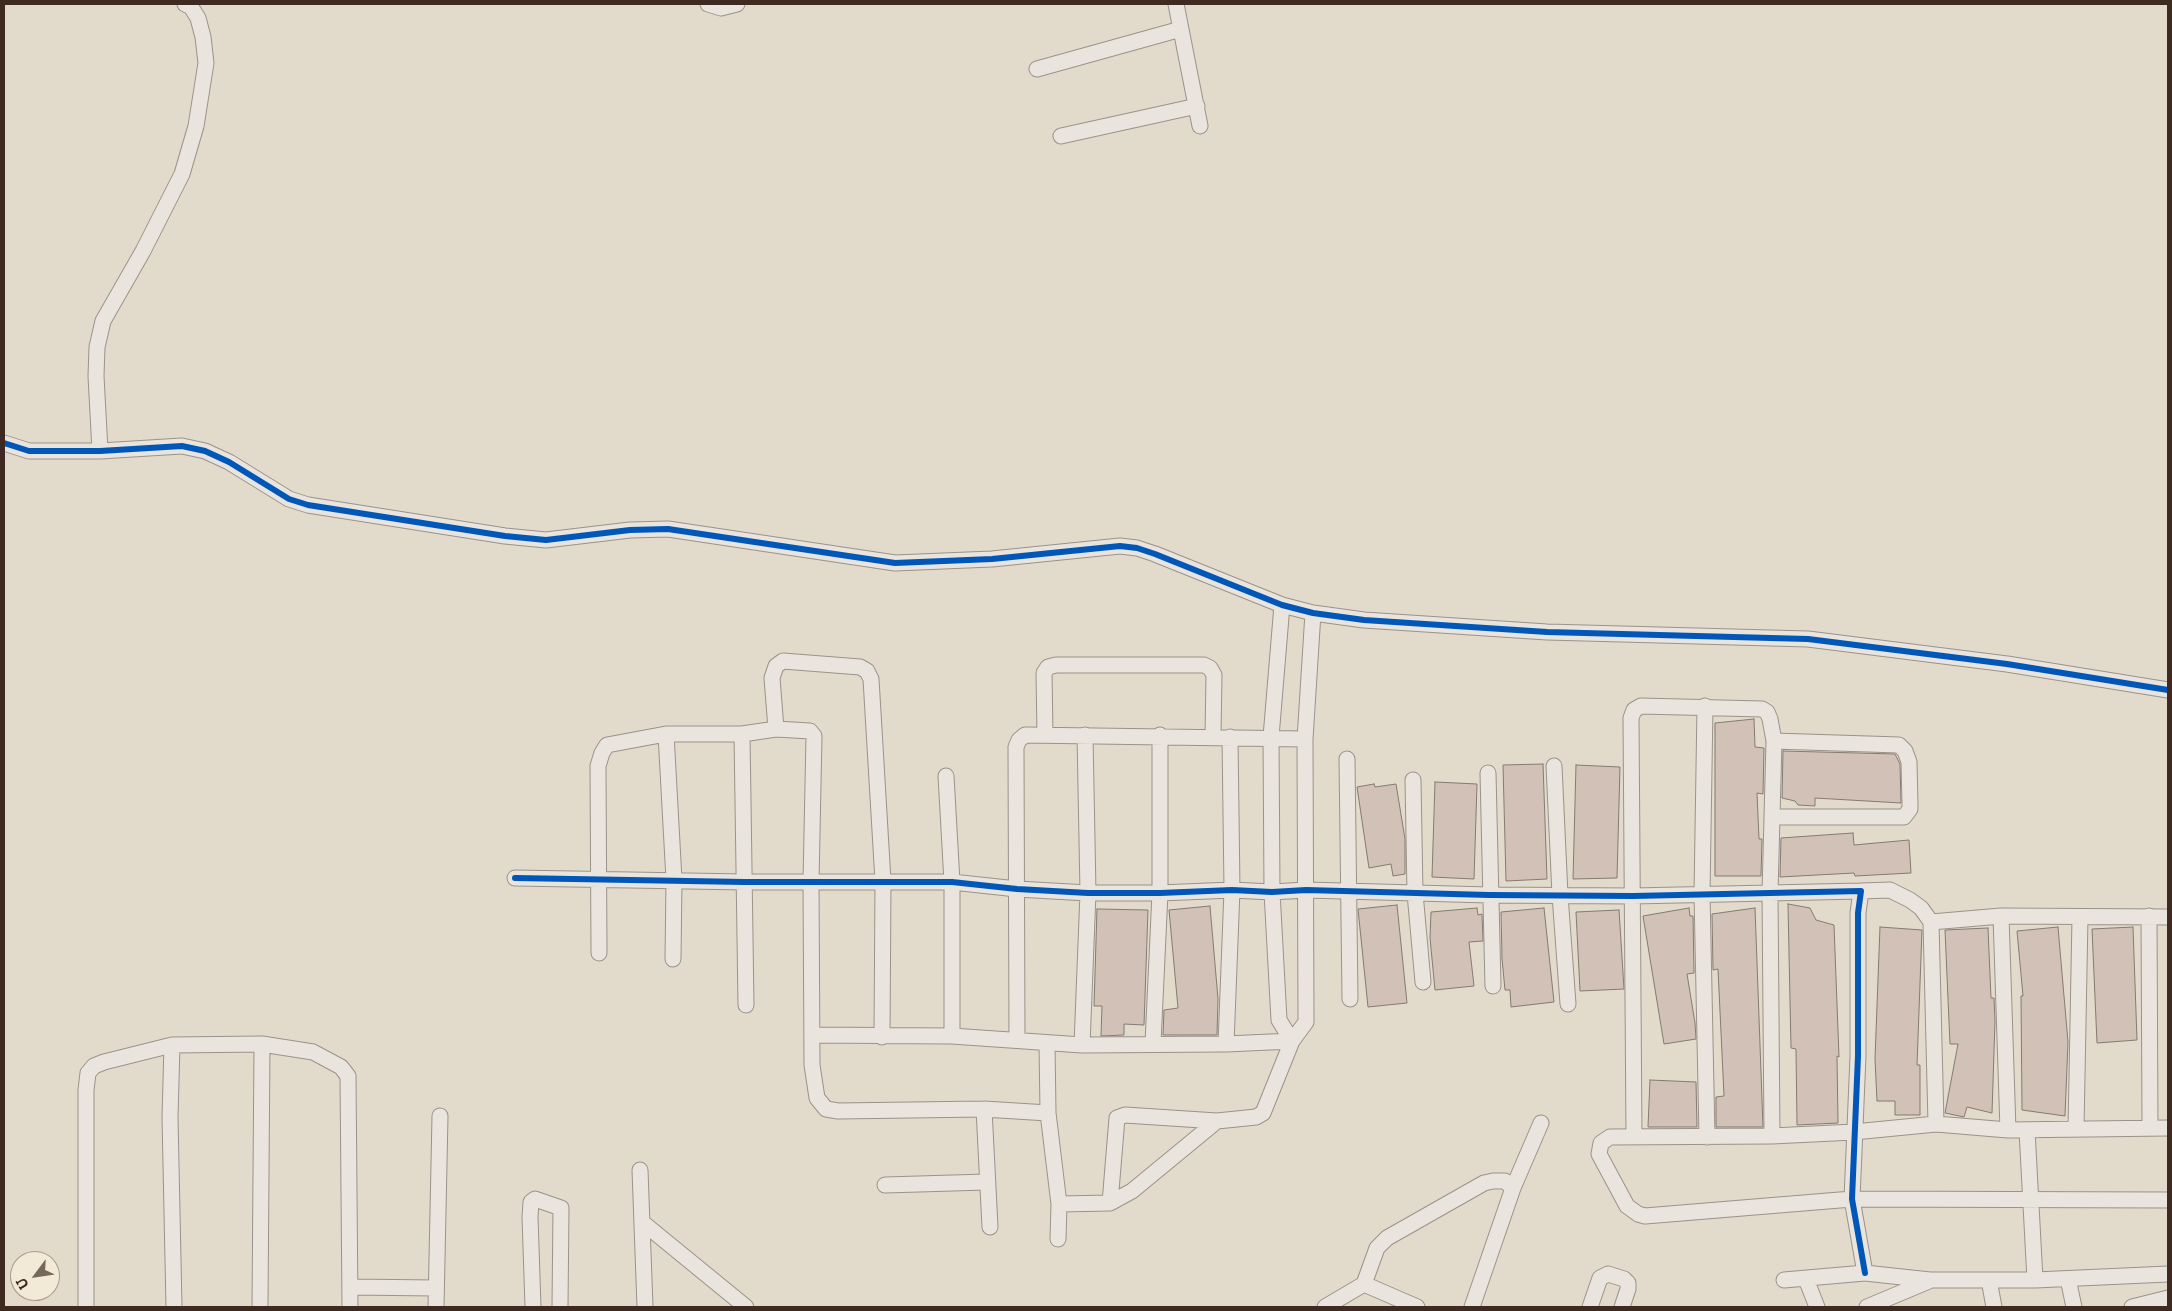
<!DOCTYPE html>
<style>
body{margin:0}
#map{position:relative;width:2172px;height:1311px;overflow:hidden;background:#e2dacb;font-family:"IM FELL DW Pica",serif}
canvas{display:block}
.frame{position:absolute;inset:0;border:5px solid #3f2a21;pointer-events:none}
.north{position:absolute;left:10px;top:1251px;width:50px;height:50px;box-sizing:border-box;background:#f3e9d7;border:1px solid #ab9d8e;border-radius:50%;rotate:239deg;font-size:14px;font-weight:700;line-height:20px;text-align:center;color:#3f2a21}
.north::after{content:'';display:block;margin:auto;width:18px;height:22px;background:#78685c;clip-path:polygon(50% 0,100% 100%,50% 72%,0 100%)}
</style>
<div id="map">
<canvas width="2172" height="1311"></canvas>
<div class="frame"></div>
<div class="north">U</div>
</div>
<script>
const ctx = document.querySelector('canvas').getContext('2d');
ctx.lineJoin = 'round';
function fillPath(path, color) { ctx.fillStyle = color; ctx.fill(path, 'evenodd'); }
const shape = rows => new Path2D(rows.map(r => 'M' + r).join(''));
function stroke(path, color, width, dash) { ctx.strokeStyle = color; ctx.lineWidth = width; ctx.lineCap = dash ? 'butt' : 'round'; ctx.setLineDash(dash || []); ctx.stroke(path); }
const building = shape([
 [1754,719,1755,747,1764,748,1763,794,1757,793,1759,839,1762,839,1761,876,1715,876,1715,723,1754,719],
 [1783,751,1895,754,1900,764,1901,803,1815,798,1815,806,1798,805,1795,801,1782,798,1783,751],
 [1543,764,1547,879,1506,881,1503,765,1543,764],
 [1576,765,1620,767,1617,878,1573,879,1576,765],
 [1435,782,1477,784,1474,879,1432,877,1435,782],
 [1374,784,1375,787,1396,784,1405,839,1405,874,1393,876,1391,864,1369,868,1357,787,1374,784],
 [1853,833,1854,845,1909,840,1911,873,1855,876,1854,873,1780,877,1781,838,1853,833],
 [1788,904,1810,908,1816,920,1834,925,1839,1057,1837,1056,1838,1123,1797,1125,1796,1049,1791,1048,1788,904],
 [1397,905,1407,1003,1368,1007,1358,909,1397,905],
 [1210,906,1218,999,1217,1035,1163,1035,1164,1010,1178,1008,1169,910,1210,906],
 [1477,908,1478,915,1482,914,1483,941,1469,942,1474,986,1435,990,1430,938,1431,912,1477,908],
 [1544,908,1554,1002,1511,1007,1510,990,1505,990,1502,959,1501,912,1544,908],
 [1689,908,1690,916,1693,916,1694,973,1687,974,1695,1023,1696,1039,1664,1044,1643,916,1689,908],
 [1755,908,1763,1127,1716,1127,1716,1097,1724,1096,1718,969,1713,970,1712,914,1755,908],
 [1097,909,1148,910,1144,1025,1124,1024,1124,1035,1101,1036,1102,1006,1094,1006,1097,909],
 [1619,910,1624,989,1580,991,1576,912,1619,910],
 [1880,927,1922,930,1917,1065,1920,1065,1920,1115,1895,1115,1895,1101,1877,1101,1875,1059,1880,927],
 [2058,927,2068,1042,2065,1116,2022,1110,2021,996,2023,996,2017,931,2058,927],
 [2133,927,2137,1040,2097,1043,2092,929,2133,927],
 [1988,928,1991,998,1994,998,1995,1021,1992,1113,1967,1107,1964,1117,1945,1113,1958,1044,1950,1044,1945,930,1988,928],
 [1650,1080,1696,1082,1697,1127,1648,1127,1650,1080]
]);
const street = shape([
 [708,4,721,8,737,4],
 [1176,4,1200,126],
 [1037,69,1181,29],
 [1061,136,1197,106],
 [4,443,29,451,100,451,182,446,205,451,229,462,289,499,308,505,505,536,546,540,630,530,668,529,895,563,992,559,1120,546,1137,548,1155,554,1282,605,1313,613,1364,620,1547,632,1808,639,2007,664,2168,690],
 [100,451,96,376,97,347,103,321,143,251,182,174,196,126,206,63,203,37,198,18,191,7,185,4],
 [1282,605,1271,737,1272,892,1279,1020,1292,1041],
 [1705,706,1702,894,1707,1137],
 [776,729,772,678,776,666,783,661,860,667,867,671,871,679,883,881,882,1037],
 [666,734,674,880,673,959],
 [742,734,746,1005],
 [1045,735,1044,673,1048,667,1056,665,1204,665,1210,668,1214,675,1213,736],
 [1347,759,1350,999],
 [1554,766,1560,895,1568,1004],
 [1488,773,1493,986],
 [946,776,952,882,952,1036],
 [1413,780,1415,893,1423,982],
 [1774,817,1904,817,1910,809,1910,804,1909,762,1905,751,1899,745,1774,741],
 [515,878,745,882,952,882,1017,889,1088,893,1160,893,1232,890,1272,892,1306,890,1489,895,1633,896,1861,891,1858,913,1858,1056,1852,1199,1865,1273],
 [1861,891,1890,890,1910,900,1921,908,1931,922,1936,1124],
 [2001,916,2008,1130],
 [2149,916,2150,1128],
 [1931,922,2001,916,2168,917],
 [599,953,598,766,602,753,607,745,666,734,742,734,776,729,810,731,814,736,811,882,812,1065,817,1098,826,1109,838,1111,984,1109,1048,1113],
 [812,1035,952,1036,1082,1045,1226,1044,1292,1041],
 [1017,1040,1016,747,1019,740,1025,735,1305,739],
 [1047,1043,1048,1113,1059,1204,1058,1239],
 [1153,1043,1160,893,1160,735],
 [1226,1044,1232,890,1230,737],
 [172,1045,170,1117,174,1307],
 [1082,1045,1088,893,1085,735],
 [984,1109,990,1227],
 [2168,1128,2008,1130,1936,1124,1854,1132,1772,1136,1610,1137,1601,1143,1599,1154,1627,1206,1638,1214,1645,1216,1852,1199,2168,1200],
 [2076,1129,2080,917],
 [2027,1130,2035,1280],
 [1634,1137,1631,718,1634,710,1641,706,1762,709,1767,712,1770,719,1774,741,1770,893,1772,1136],
 [640,1170,645,1307],
 [885,1185,986,1182],
 [1110,1203,1117,1118,1125,1115,1217,1121],
 [1059,1204,1110,1203,1132,1191,1217,1121,1256,1117,1263,1113,1292,1041,1306,1022,1305,739,1313,613],
 [642,1222,746,1307],
 [1806,1279,1817,1307],
 [2068,1279,2074,1307],
 [1784,1280,1865,1273,1930,1280,2035,1280,2168,1274],
 [1989,1280,1994,1307],
 [1364,1284,1377,1248,1387,1238,1484,1183,1493,1181,1505,1181,1513,1188],
 [351,1287,436,1288],
 [86,1307,86,1090,88,1073,94,1066,104,1062,172,1045,262,1044,313,1052,341,1067,348,1076,350,1307],
 [260,1307,262,1044],
 [436,1307,440,1116],
 [533,1307,530,1217,531,1202,535,1199,561,1208,560,1307],
 [1325,1307,1364,1284,1417,1307],
 [1472,1307,1513,1188,1541,1123],
 [1590,1307,1600,1278,1608,1274,1624,1279,1628,1283,1628,1289,1622,1307],
 [1867,1307,1929,1281],
 [2132,1307,2168,1298]
]);
const cycleway = shape([
 [4,443,29,451,100,451,182,446,205,451,229,462,289,499,308,505,505,536,546,540,630,530,668,529,895,563,992,559,1120,546,1137,548,1155,554,1282,605,1313,613,1364,620,1547,632,1808,639,2007,664,2168,690],
 [515,878,745,882,952,882,1017,889,1088,893,1160,893,1232,890,1272,892,1306,890,1489,895,1633,896,1861,891,1858,913,1858,1056,1852,1199,1865,1273]
]);
fillPath(building, '#d2c1b6');
stroke(building, '#837b73', 1);
stroke(street, '#9a938a', 17);
stroke(street, '#e9e4dd', 15);
stroke(cycleway, '#0057b8', 6);
</script>
